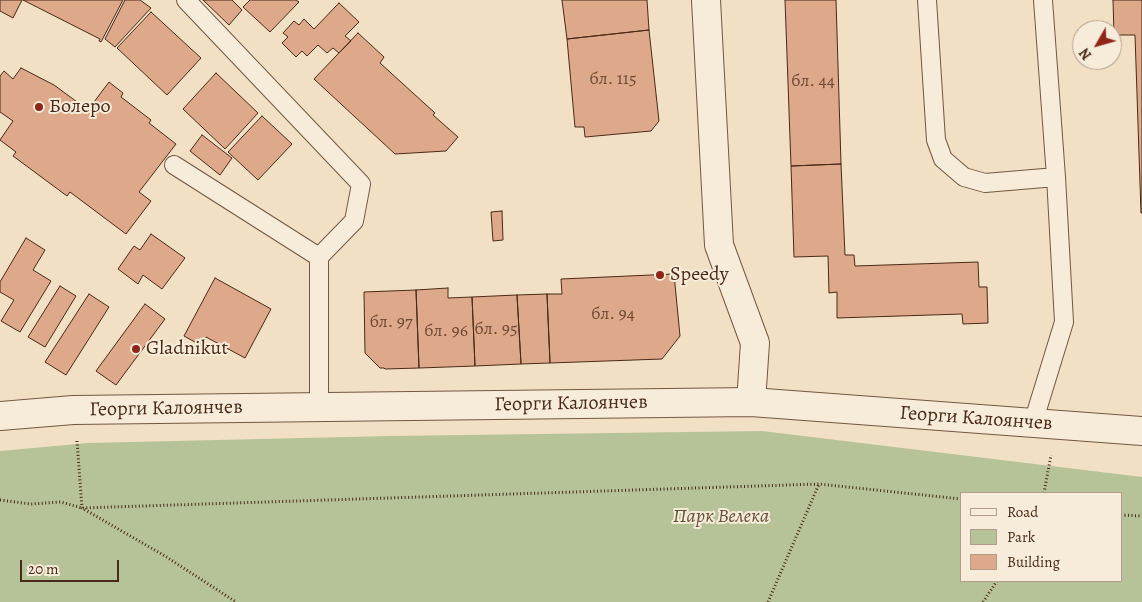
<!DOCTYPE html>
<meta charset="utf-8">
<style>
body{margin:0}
#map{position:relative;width:1142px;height:602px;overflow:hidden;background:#f2e0c4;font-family:Alegreya,serif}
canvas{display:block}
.legend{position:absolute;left:960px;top:492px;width:162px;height:90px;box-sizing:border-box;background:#f7ebd9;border:1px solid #b19d8b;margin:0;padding:6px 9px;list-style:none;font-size:15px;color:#492917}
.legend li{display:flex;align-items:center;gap:10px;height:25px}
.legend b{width:25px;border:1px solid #b19d8b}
.north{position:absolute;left:1072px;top:20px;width:50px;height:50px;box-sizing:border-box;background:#f7ebd9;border:1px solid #b19d8b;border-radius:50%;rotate:232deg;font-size:14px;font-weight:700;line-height:20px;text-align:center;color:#492917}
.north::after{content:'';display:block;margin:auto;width:18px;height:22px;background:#8f2418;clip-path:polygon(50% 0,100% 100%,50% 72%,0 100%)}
.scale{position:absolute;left:20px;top:560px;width:99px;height:22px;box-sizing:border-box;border:2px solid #492917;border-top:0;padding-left:6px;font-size:15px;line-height:18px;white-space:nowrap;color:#492917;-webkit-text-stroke:4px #f7ebd9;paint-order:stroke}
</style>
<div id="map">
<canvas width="1142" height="602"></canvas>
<ul class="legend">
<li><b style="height:6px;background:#f7ebd9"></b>Road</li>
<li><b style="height:14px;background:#b6c398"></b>Park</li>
<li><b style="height:14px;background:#dea98a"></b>Building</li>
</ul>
<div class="north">N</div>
<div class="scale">20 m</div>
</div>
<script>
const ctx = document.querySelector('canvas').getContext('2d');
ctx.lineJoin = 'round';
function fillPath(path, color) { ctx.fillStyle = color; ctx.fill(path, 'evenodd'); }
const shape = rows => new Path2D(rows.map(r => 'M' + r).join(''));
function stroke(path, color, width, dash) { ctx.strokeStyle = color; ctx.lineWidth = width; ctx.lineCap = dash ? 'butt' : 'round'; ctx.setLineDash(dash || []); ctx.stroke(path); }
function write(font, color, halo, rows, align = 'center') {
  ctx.font = font + ' Alegreya,serif'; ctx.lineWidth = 4; ctx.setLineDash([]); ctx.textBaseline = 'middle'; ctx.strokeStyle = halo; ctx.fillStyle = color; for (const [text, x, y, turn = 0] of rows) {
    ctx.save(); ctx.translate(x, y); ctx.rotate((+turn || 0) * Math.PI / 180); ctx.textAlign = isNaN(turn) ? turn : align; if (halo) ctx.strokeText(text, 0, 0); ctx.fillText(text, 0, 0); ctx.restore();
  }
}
const green = shape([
 [762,431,1142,477,1142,602,0,602,0,451,88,443,390,436],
 [961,493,1121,493,1121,581,961,581]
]);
const building = shape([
 [0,0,22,0,13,18,0,11,0,0],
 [23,0,123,0,101,42,99,41,100,39,23,0],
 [125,0,140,0,151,8,115,47,105,39,125,0],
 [203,0,232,0,242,10,229,25,203,0],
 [250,0,296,0,299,2,270,32,243,7,250,0],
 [562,0,647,0,649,30,567,39,562,0],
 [785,0,836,0,841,164,791,166,785,0],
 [1113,0,1142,0,1142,213,1141,213,1135,35,1114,35,1113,0],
 [339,3,359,22,345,36,351,41,339,53,333,48,327,53,318,45,307,56,302,51,296,57,282,43,288,37,283,33,294,21,299,25,304,19,314,29,339,3],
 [151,12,201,58,167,95,117,48,151,12],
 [649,30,659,121,651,131,585,137,584,127,575,127,567,39,649,30],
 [358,33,384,57,380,63,435,113,433,115,458,137,446,151,395,154,314,79,358,33],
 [21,68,54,85,88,110,109,82,123,93,121,97,151,120,149,123,176,144,139,192,151,201,126,234,70,192,67,196,13,156,16,152,0,140,13,121,0,112,0,76,4,71,13,79,21,68],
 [216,73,258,113,225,149,183,109,216,73],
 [262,116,292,144,258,180,228,152,262,116],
 [202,135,232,158,220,175,190,151,202,135],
 [841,164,845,255,854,255,855,266,978,262,979,287,987,287,988,323,963,324,962,314,837,318,837,292,829,293,828,256,794,257,791,166,841,164],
 [502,211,503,240,493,241,491,212,502,211],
 [151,234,185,258,162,289,143,275,138,284,118,269,134,246,140,250,151,234],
 [26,238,45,250,33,270,51,281,20,332,1,321,14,300,0,292,0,282,26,238],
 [674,274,680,336,662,359,550,363,547,294,562,294,561,279,674,274],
 [215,278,271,309,245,358,206,337,202,346,184,336,215,278],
 [60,286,76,296,45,347,28,337,60,286],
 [448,288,448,298,472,297,475,366,419,368,416,290,448,288],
 [416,290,419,368,385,369,384,368,380,368,365,353,364,292,416,290],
 [89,294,109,307,66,375,45,362,89,294],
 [547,294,550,363,521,364,517,295,547,294],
 [517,295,521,364,475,366,472,297,517,295],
 [145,304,165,319,116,385,96,371,145,304]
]);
const path = shape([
 [77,441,82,508,165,556,236,602],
 [1044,493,1051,455],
 [0,500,31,504,61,502,82,508,819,484,961,499],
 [1121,515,1142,516],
 [768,602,819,484],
 [983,602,997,581]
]);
const service = shape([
 [927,0,936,140,943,159,964,177,985,183,1056,177],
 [174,165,319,257,354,221,361,184,186,0],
 [319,407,319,257],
 [1033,423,1064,322,1056,177,1043,0]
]);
const minor = shape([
 [706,0,719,245,755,343,751,402]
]);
const tertiary = shape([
 [0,416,73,410,751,402,1142,431]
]);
const markers = [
 [39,107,5,"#8f2418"],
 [660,275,5,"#8f2418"],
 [136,349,5,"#8f2418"]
];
const numberNames = [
 ["бл. 115",613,80],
 ["бл. 44",813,82],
 ["бл. 94",613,315],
 ["бл. 97",391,323],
 ["бл. 95",496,330],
 ["бл. 96",446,332]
];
const poiNames = [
 ["Болеро",49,107],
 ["Speedy",670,275],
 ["Gladnikut",146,349]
];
const streetNames = [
 ["Георги Калоянчев",571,404,-1],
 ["Георги Калоянчев",166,409,-1],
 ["Георги Калоянчев",976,419,4]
];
const parkNames = [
 ["Парк Велека",721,517]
];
fillPath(green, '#b6c398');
fillPath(building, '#dea98a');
stroke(building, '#492917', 1);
stroke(service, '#735742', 20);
stroke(minor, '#735742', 30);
stroke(tertiary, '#735742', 30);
stroke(path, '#492917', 3, [1, 2.5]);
stroke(service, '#f7ebd9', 18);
stroke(minor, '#f7ebd9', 28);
stroke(tertiary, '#f7ebd9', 28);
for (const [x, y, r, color] of markers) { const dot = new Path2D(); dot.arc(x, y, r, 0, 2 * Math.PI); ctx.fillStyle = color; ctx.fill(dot); stroke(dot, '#f7ebd9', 2); }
write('18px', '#6e4934', null, numberNames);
write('20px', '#492917', '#f7ebd9', poiNames, 'left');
write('20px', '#492917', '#f7ebd9', streetNames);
write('italic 20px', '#645037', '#f7ebd9', parkNames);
</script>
